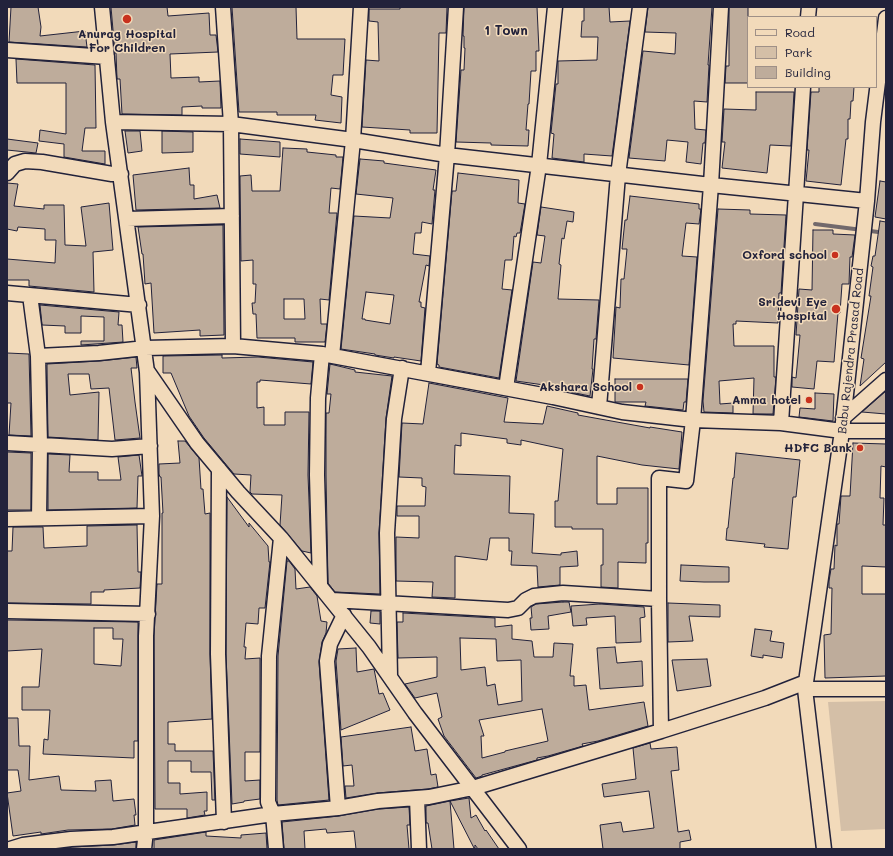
<!DOCTYPE html>
<style>
body{margin:0}
#map{position:relative;width:893px;height:856px;overflow:hidden;background:#f2daba;font-family:Mali,sans-serif}
canvas{display:block}
.frame{position:absolute;inset:0;border:8px solid #22223b;pointer-events:none}
.legend{position:absolute;left:747px;top:16px;width:130px;height:72px;box-sizing:border-box;background:#f2daba;border:1px solid #9f9087;margin:0;padding:5px 7px;list-style:none;font-size:12px;color:#22223b}
.legend li{display:flex;align-items:center;gap:8px;height:20px}
.legend b{width:20px;border:1px solid #9f9087}
</style>
<div id="map">
<canvas width="893" height="856"></canvas>
<div class="frame"></div>
<ul class="legend">
<li><b style="height:5px;background:#f2daba"></b>Road</li>
<li><b style="height:11px;background:#d4bfa7"></b>Park</li>
<li><b style="height:11px;background:#beac9b"></b>Building</li>
</ul>
</div>
<script>
const ctx = document.querySelector('canvas').getContext('2d');
ctx.lineJoin = 'round';
function fillPath(path, color) { ctx.fillStyle = color; ctx.fill(path, 'evenodd'); }
const shape = rows => new Path2D(rows.map(r => 'M' + r).join(''));
function stroke(path, color, width, dash) { ctx.strokeStyle = color; ctx.lineWidth = width; ctx.lineCap = dash ? 'butt' : 'round'; ctx.setLineDash(dash || []); ctx.stroke(path); }
function write(font, color, halo, rows, align = 'center') {
  ctx.font = font + ' Mali,sans-serif'; ctx.lineWidth = 3; ctx.setLineDash([]); ctx.textBaseline = 'middle'; ctx.strokeStyle = halo; ctx.fillStyle = color; for (const [text, x, y, turn = 0] of rows) {
    ctx.save(); ctx.translate(x, y); ctx.rotate((+turn || 0) * Math.PI / 180); ctx.textAlign = isNaN(turn) ? turn : align; if (halo) ctx.strokeText(text, 0, 0); ctx.fillText(text, 0, 0); ctx.restore();
  }
}
const green = shape([
 [886,701,886,829,841,831,828,702]
]);
const stream = shape([
 [815,224,886,233]
]);
const building = shape([
 [11,7,38,7,41,27,40,36,85,31,87,47,9,42,11,7],
 [111,7,167,7,168,16,209,13,210,35,216,35,218,52,170,54,171,78,199,77,199,82,220,81,221,108,202,108,202,106,182,107,182,115,122,114,120,79,117,79,116,53,115,53,111,7],
 [232,7,296,7,297,39,345,39,343,75,333,75,331,95,342,97,341,123,315,120,316,115,277,115,277,112,239,112,232,7],
 [400,7,447,7,446,33,439,33,437,133,410,133,410,130,362,127,366,60,379,61,378,22,369,21,369,9,400,9,400,7],
 [464,7,537,7,539,51,536,51,536,71,531,71,529,104,528,104,526,130,529,130,528,146,491,145,491,143,456,142,461,70,464,70,465,48,464,48,464,36,463,36,464,7],
 [584,7,609,7,610,22,630,21,612,156,584,154,584,162,552,158,554,134,551,133,556,84,558,84,558,61,597,60,598,37,581,37,582,21,584,21,584,7],
 [648,7,712,7,708,65,709,65,707,102,694,101,695,129,706,130,705,143,703,143,701,164,686,162,688,142,667,140,665,161,629,158,643,51,675,54,676,33,645,32,648,7],
 [729,7,748,7,748,83,725,83,726,66,729,66,729,7],
 [16,59,95,65,96,128,85,128,82,151,105,151,105,164,64,157,64,144,39,141,40,130,66,134,66,83,17,83,16,59],
 [819,87,854,87,853,101,851,101,850,119,848,119,848,139,846,139,841,185,806,181,809,150,807,150,811,92,819,92,819,87],
 [756,92,794,92,791,146,770,145,767,173,722,168,725,142,722,142,724,109,756,110,756,92],
 [125,131,140,131,142,151,128,153,125,131],
 [162,131,193,132,193,152,162,153,162,131],
 [7,139,38,143,36,153,7,150,7,139],
 [240,139,280,142,280,157,240,154,240,139],
 [283,148,307,149,307,152,336,155,336,157,343,157,340,189,331,188,329,213,337,213,329,300,320,299,321,324,327,324,325,342,295,342,295,338,257,338,256,314,253,314,252,303,255,303,256,284,253,284,253,260,241,261,240,176,251,175,252,191,280,191,283,148],
 [284,299,304,299,305,319,284,319,284,299],
 [360,159,384,161,384,163,436,170,433,190,435,190,432,224,422,222,421,233,415,233,413,254,430,256,429,266,426,265,419,302,421,302,421,307,425,308,421,361,394,357,394,358,375,355,375,354,341,349,354,216,390,218,393,198,356,194,360,159],
 [366,292,394,295,390,324,365,320,365,319,362,319,366,292],
 [189,168,190,185,194,185,194,199,217,195,220,208,136,210,133,175,189,168],
 [458,173,519,180,518,203,525,204,520,233,517,233,516,237,514,236,512,260,505,260,502,289,512,290,499,378,439,367,439,365,437,364,452,191,456,191,458,173],
 [880,181,886,182,886,219,875,217,880,181],
 [7,183,18,184,14,206,44,209,44,205,64,205,65,245,86,246,81,207,109,203,113,250,93,252,94,292,29,286,29,280,7,280,7,259,55,263,56,240,45,240,45,229,18,227,17,231,7,229,7,183],
 [630,196,699,204,699,209,701,209,699,224,686,223,682,256,697,257,689,365,613,358,616,307,620,308,621,279,624,279,627,249,622,249,625,220,627,220,630,196],
 [541,207,574,212,573,222,567,221,564,239,562,238,559,264,561,265,558,299,599,300,596,339,594,339,592,369,593,369,590,396,551,388,551,386,516,381,533,262,541,263,545,236,537,235,541,207],
 [718,209,750,210,750,214,786,215,781,293,779,293,778,323,736,321,736,324,733,324,734,346,774,346,774,377,776,377,773,414,753,414,754,378,719,381,720,404,733,403,733,413,704,412,703,401,718,209],
 [880,221,886,222,886,362,860,386,864,359,861,358,871,296,869,296,873,267,871,266,873,256,875,256,880,221],
 [223,225,224,335,200,336,200,330,154,333,151,283,145,284,143,254,142,254,138,227,223,225],
 [813,230,833,230,833,234,855,235,852,257,850,257,849,284,842,284,840,313,838,313,834,362,817,361,814,389,792,387,792,377,796,378,800,335,796,335,799,289,812,290,813,230],
 [40,305,119,312,118,325,122,325,123,342,81,345,81,341,104,341,104,317,81,316,81,333,65,333,65,326,42,325,40,305],
 [7,353,29,354,31,436,9,435,11,403,7,403,7,353],
 [222,355,222,358,258,357,313,362,311,384,260,380,260,382,257,382,257,408,264,407,264,425,285,425,285,412,309,412,308,475,311,553,302,551,280,525,282,495,252,494,250,492,251,475,234,474,204,438,189,416,171,373,163,373,163,356,222,355],
 [136,357,137,368,131,368,135,402,140,438,115,440,109,388,91,389,89,374,68,374,70,395,99,392,98,440,48,437,47,364,99,361,136,357],
 [330,364,355,370,355,372,392,376,386,418,379,533,380,594,335,592,328,583,326,475,326,413,329,413,331,394,327,394,330,364],
 [615,379,688,379,686,402,684,402,683,410,645,406,646,402,615,402,615,379],
 [429,383,508,398,504,422,543,424,547,406,578,413,578,415,650,428,650,427,682,432,679,469,642,465,597,456,597,504,617,504,617,488,648,488,648,543,646,543,646,563,618,562,618,588,601,587,601,565,603,565,603,529,572,529,572,527,555,527,555,501,558,501,563,449,521,440,521,445,507,443,507,439,461,433,461,446,455,445,454,474,510,476,509,513,534,514,532,553,561,555,561,553,577,551,578,566,560,567,560,585,538,587,537,566,511,565,512,551,509,551,509,538,490,538,487,560,455,556,455,598,432,597,433,582,396,581,396,537,419,538,419,516,397,516,397,506,425,506,426,487,422,486,422,478,399,477,402,423,423,424,429,383],
 [886,391,886,414,862,412,886,391],
 [815,393,834,394,833,421,799,417,800,408,815,409,815,393],
 [178,441,185,441,199,458,201,489,203,489,205,514,210,513,210,654,212,719,168,722,168,744,175,744,175,751,213,751,215,800,212,800,211,772,191,772,191,761,168,761,168,783,180,783,180,794,207,792,207,811,204,811,205,815,187,818,187,809,155,809,154,636,157,584,162,584,162,513,163,513,161,477,160,477,159,474,159,464,180,463,178,441],
 [853,443,886,444,886,467,881,466,880,498,884,498,883,525,886,525,886,567,862,566,862,594,886,594,886,676,825,678,824,635,831,634,832,588,829,588,829,581,831,569,834,569,835,545,837,546,837,524,839,524,841,496,850,496,853,443],
 [7,452,31,453,31,510,7,510,7,452],
 [736,453,800,460,796,497,793,497,788,549,764,547,765,544,726,540,727,528,728,528,733,478,734,478,736,453],
 [48,454,70,455,69,472,98,472,98,480,121,480,118,457,139,455,142,476,138,476,137,508,48,510,48,454],
 [227,497,249,527,249,523,268,546,269,562,270,562,265,608,259,608,258,624,246,623,244,647,246,647,245,659,260,658,260,752,245,752,245,781,260,780,260,799,244,801,244,802,232,804,226,654,227,497],
 [137,525,138,572,141,572,140,588,104,590,104,592,91,592,91,604,7,603,7,551,12,551,13,527,43,527,44,548,87,546,87,526,137,525],
 [287,561,289,561,295,569,296,589,310,587,317,596,321,621,327,622,326,633,322,642,319,662,329,800,278,805,277,800,278,656,287,561],
 [681,565,729,567,729,582,704,582,680,581,681,565],
 [563,602,569,602,571,612,548,616,549,629,531,630,530,618,532,618,531,607,536,604,563,602],
 [668,603,720,605,720,617,689,616,693,641,668,642,668,603],
 [600,604,644,607,645,617,640,618,641,642,616,643,615,616,586,618,587,625,573,626,571,606,600,604],
 [371,611,380,611,380,624,370,623,371,611],
 [403,613,495,618,495,627,512,625,512,639,532,641,534,657,553,657,554,643,573,644,570,676,574,676,574,686,586,685,589,710,644,702,648,726,598,741,582,744,583,746,548,756,537,758,537,760,482,775,482,776,476,778,444,736,438,719,442,717,437,693,415,698,405,684,437,677,437,657,398,658,397,622,403,622,403,613],
 [460,638,496,639,497,661,521,660,522,701,498,705,495,684,487,686,485,667,461,670,460,638],
 [542,709,548,741,505,751,505,752,482,758,481,736,484,736,479,720,542,709],
 [7,620,138,622,138,741,134,741,134,758,43,754,44,739,48,740,50,710,22,710,22,687,39,687,42,649,7,651,7,620],
 [94,628,113,628,113,639,123,639,121,666,94,664,94,628],
 [755,629,772,631,770,641,784,643,782,658,763,655,763,658,751,656,755,629],
 [615,647,617,663,642,661,643,686,600,689,597,648,615,647],
 [356,648,357,672,374,669,379,694,383,693,390,710,341,730,336,661,338,649,356,648],
 [707,659,711,686,677,691,672,660,707,659],
 [7,718,18,718,19,746,30,746,29,780,59,776,61,790,96,791,95,781,111,780,113,801,134,799,136,815,134,815,135,825,112,829,68,830,41,834,41,832,13,836,7,793,21,791,18,770,7,770,7,718],
 [411,727,415,751,427,749,431,775,436,774,438,787,428,789,377,793,346,798,345,786,354,786,352,765,343,766,341,737,411,727],
 [650,743,651,749,677,747,679,770,671,771,678,832,689,830,691,840,680,842,680,849,603,849,600,825,621,822,623,832,654,828,649,791,604,797,602,784,636,779,633,748,650,743],
 [469,798,471,818,476,815,485,831,486,830,499,849,478,849,475,845,475,848,474,848,450,801,469,798],
 [450,801,454,849,432,849,428,823,426,823,426,806,450,801],
 [409,807,410,825,407,825,409,849,356,849,354,831,327,833,326,829,304,831,305,849,284,849,282,822,339,816,379,809,409,807],
 [206,832,206,836,241,838,241,835,266,833,267,849,154,849,154,840,206,832],
 [136,842,136,849,65,849,72,847,113,845,136,842]
]);
const minor = shape([
 [102,7,113,122,147,372,152,516,146,636,146,831,144,849],
 [223,7,231,124,233,346],
 [808,17,809,7],
 [7,50,107,57],
 [113,122,231,124,353,140,447,155,711,185,867,201],
 [7,173,15,164,25,161,42,162,112,174,121,174],
 [127,219,232,216],
 [7,293,139,305],
 [30,295,38,356,40,445,39,518],
 [38,356,99,353,145,348,233,346,322,354,553,397,622,412,693,420,781,423,842,431,886,431],
 [332,356,353,140,361,7],
 [148,372,197,443,238,492,281,538,369,647,415,713,519,849],
 [428,373,447,155,456,7],
 [506,388,539,165,555,7],
 [599,407,618,175,640,7],
 [843,418,886,380],
 [781,423,803,87],
 [7,443,112,449,150,446],
 [219,469,218,654,224,822],
 [7,519,152,516],
 [320,584,317,475,318,398,322,354],
 [332,600,508,610,518,608,526,600,534,596,563,593,659,599],
 [7,611,148,614],
 [390,676,387,533,394,419,402,368],
 [805,689,886,689],
 [661,731,765,698,806,682],
 [417,798,419,849],
 [338,808,327,661,330,644,344,615],
 [10,849,23,845,71,839,113,837,273,814,338,808,378,801,429,797,473,788,661,731,659,599,659,478,686,481,693,420,711,185,721,7],
 [276,849,273,814,268,802,269,656,281,538],
 [824,849,805,689,842,431,867,201,873,122,886,18]
]);
const markers = [
 [127,19,5,"#c8321e"],
 [835,255,4,"#c8321e"],
 [836,309,5,"#c8321e"],
 [640,387,4,"#c8321e"],
 [809,400,4,"#c8321e"],
 [860,448,4,"#c8321e"]
];
const poiNames = [
 ["Anurag Hospital",127,34,"center"],
 ["For Children",127,48,"center"],
 ["Oxford school",827,255],
 ["Sridevi Eye",827,302],
 ["Hospital",827,316],
 ["Akshara School",632,387],
 ["Amma hotel",801,400],
 ["HDFC Bank",852,448]
];
const streetNames = [
 ["Babu Rajendra Prasad Road",851,351,-84]
];
const neighbourhoodNames = [
 ["1 Town",506,31]
];
fillPath(green, '#d4bfa7');
stroke(stream, '#72696c', 4);
fillPath(building, '#beac9b');
stroke(building, '#22223b', 1);
stroke(minor, '#22223b', 17);
stroke(minor, '#f2daba', 14);
for (const [x, y, r, color] of markers) { const dot = new Path2D(); dot.arc(x, y, r, 0, 2 * Math.PI); ctx.fillStyle = color; ctx.fill(dot); stroke(dot, '#f2daba', 1.5); }
write('bold 12px', '#22223b', '#f2daba', poiNames, 'right');
write('12px', '#22223b', '#f2daba', streetNames);
write('bold 13px', '#22223b', '#f2daba', neighbourhoodNames);
</script>
